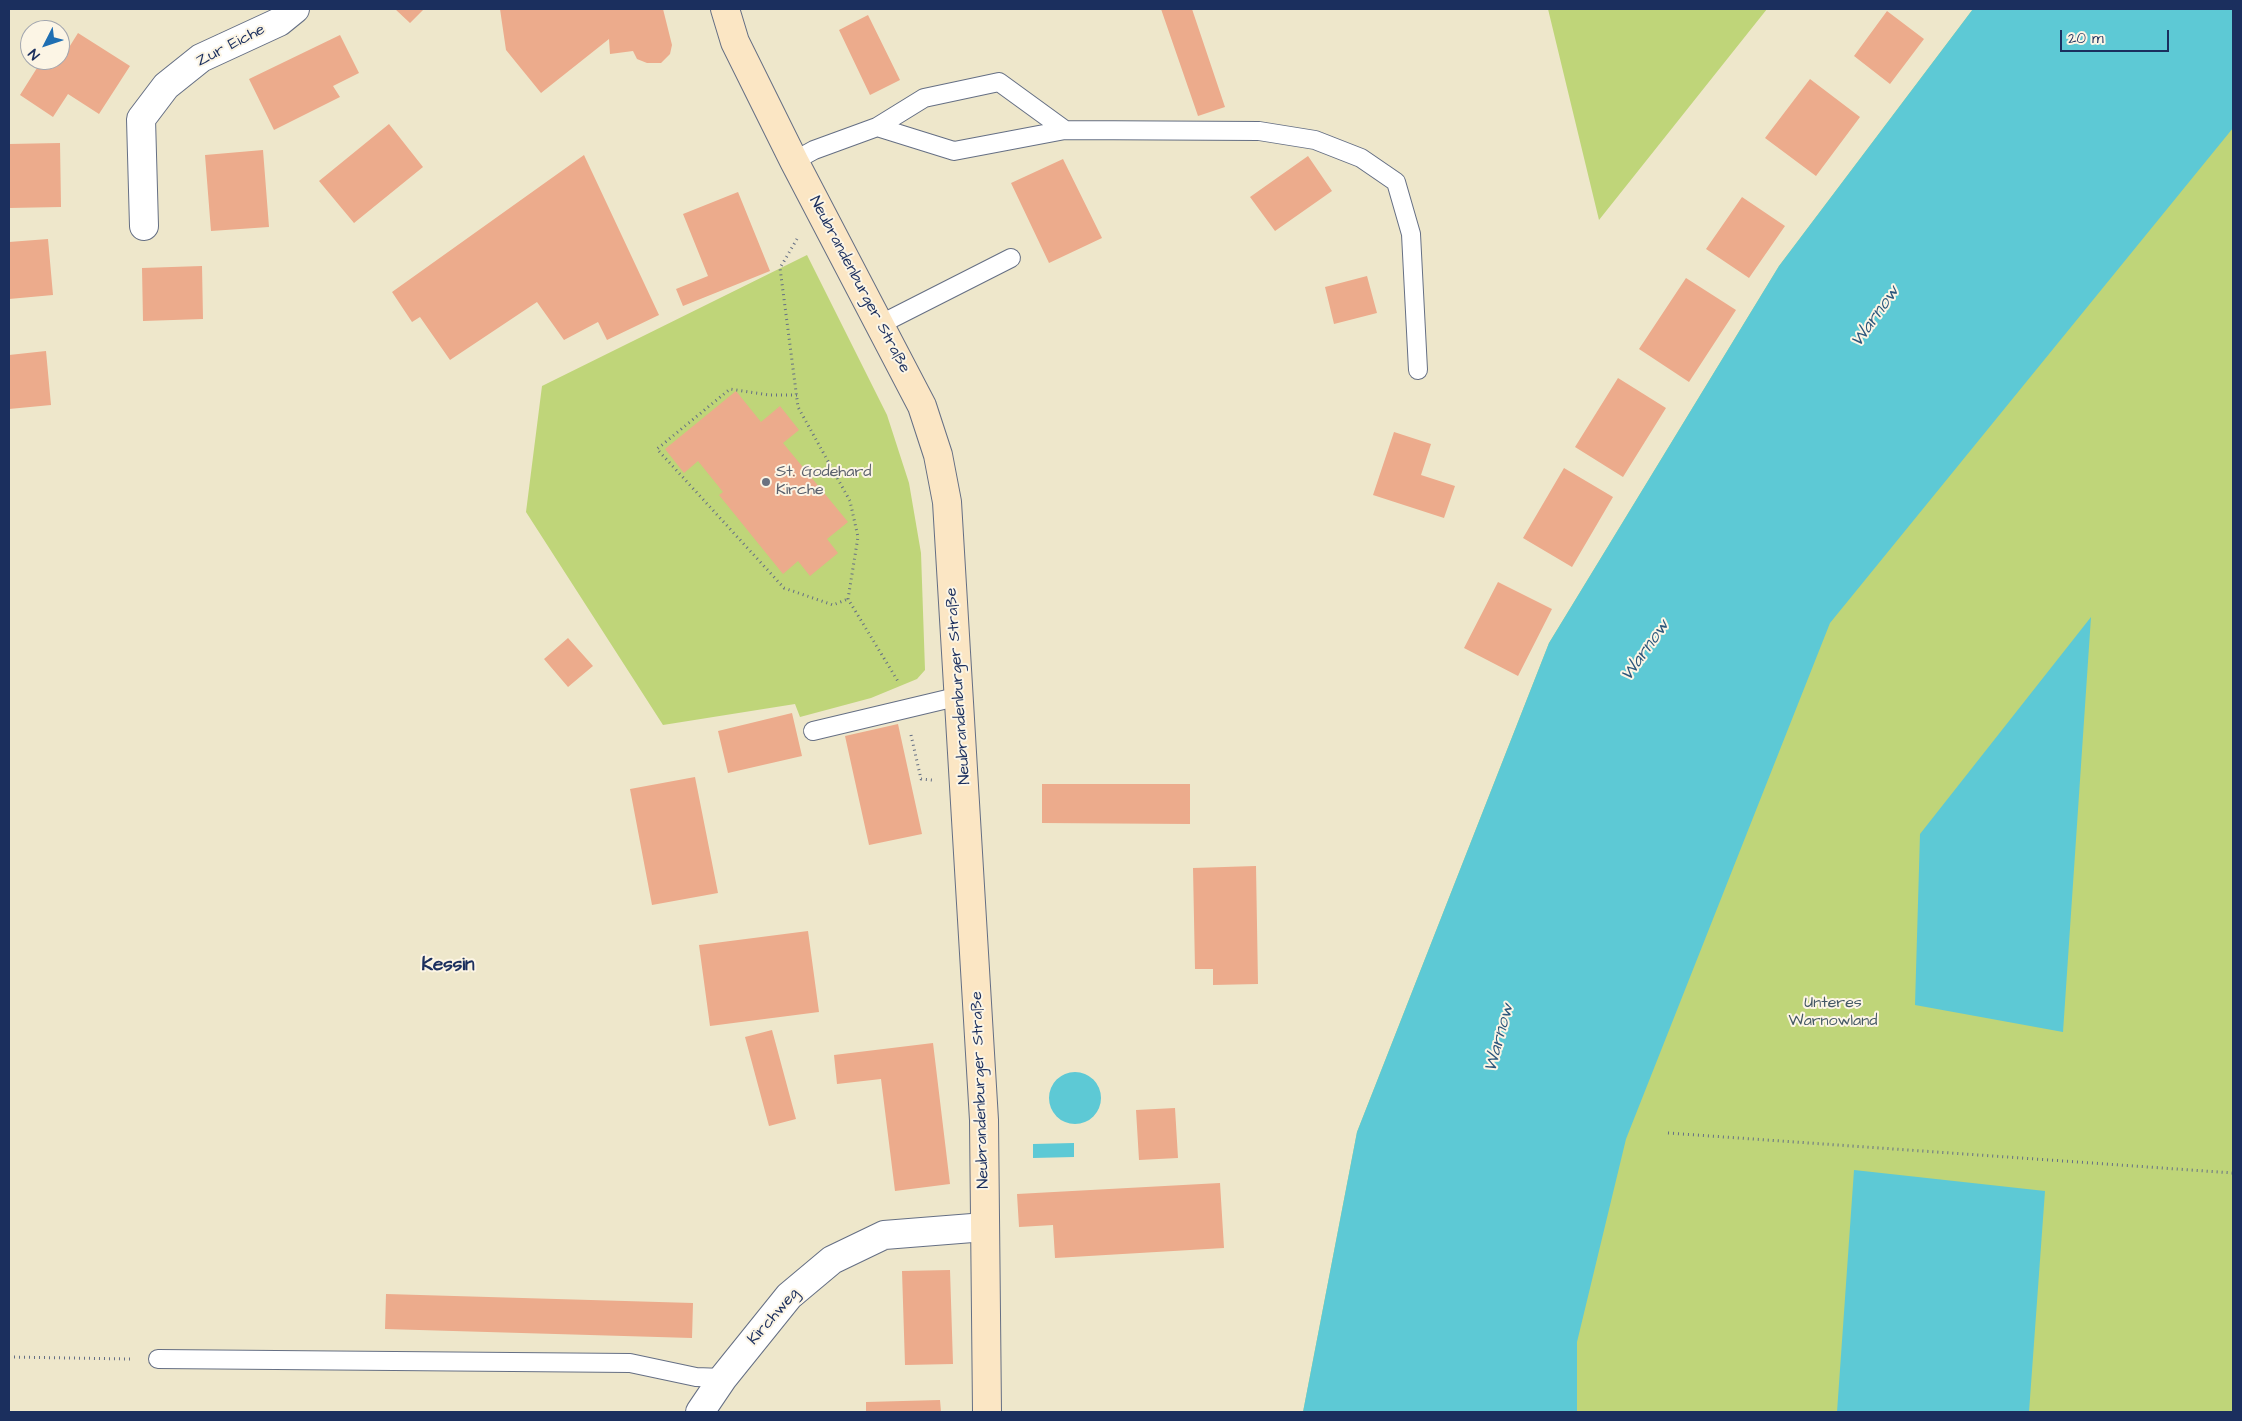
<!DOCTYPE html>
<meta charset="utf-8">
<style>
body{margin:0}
#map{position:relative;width:2242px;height:1421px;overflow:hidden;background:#eee7cb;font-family:"Architects Daughter",sans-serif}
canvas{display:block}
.frame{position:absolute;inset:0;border:10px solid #1b2f5e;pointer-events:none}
.north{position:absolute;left:20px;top:20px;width:50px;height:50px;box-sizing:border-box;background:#fcf5e5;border:1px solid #a2a6af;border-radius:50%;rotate:229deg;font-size:14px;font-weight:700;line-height:20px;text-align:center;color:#1b2f5e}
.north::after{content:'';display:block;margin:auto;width:18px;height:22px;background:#1f6fb2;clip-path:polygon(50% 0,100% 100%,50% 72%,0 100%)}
.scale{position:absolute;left:2060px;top:30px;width:109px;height:22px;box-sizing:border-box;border:2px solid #1b2f5e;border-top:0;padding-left:6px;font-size:15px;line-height:18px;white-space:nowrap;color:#1b2f5e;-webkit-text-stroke:4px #fcf5e5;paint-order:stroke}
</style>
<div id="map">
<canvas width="2242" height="1421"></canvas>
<div class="frame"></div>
<div class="north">N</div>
<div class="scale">20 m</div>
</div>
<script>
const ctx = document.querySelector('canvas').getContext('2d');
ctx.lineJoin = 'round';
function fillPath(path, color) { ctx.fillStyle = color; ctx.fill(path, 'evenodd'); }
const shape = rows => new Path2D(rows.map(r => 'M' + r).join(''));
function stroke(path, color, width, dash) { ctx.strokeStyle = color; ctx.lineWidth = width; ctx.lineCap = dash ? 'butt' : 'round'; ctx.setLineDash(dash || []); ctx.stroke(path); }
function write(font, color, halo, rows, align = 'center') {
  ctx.font = font + ' "Architects Daughter",sans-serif'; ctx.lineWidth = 4; ctx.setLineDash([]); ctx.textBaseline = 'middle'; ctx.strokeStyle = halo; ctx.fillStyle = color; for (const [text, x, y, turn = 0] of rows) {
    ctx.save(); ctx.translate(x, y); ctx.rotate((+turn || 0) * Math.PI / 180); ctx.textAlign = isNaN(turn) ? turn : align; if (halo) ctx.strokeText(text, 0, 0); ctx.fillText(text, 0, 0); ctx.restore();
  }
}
const green = shape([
 [1548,9,1767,9,1599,220],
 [1973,9,2233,9,2233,1412,1303,1412,1357,1132,1549,643,1779,266],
 [807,255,887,415,909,483,921,553,925,670,917,679,871,698,800,717,795,704,663,725,526,512,542,386]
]);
const water = shape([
 [1973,9,2233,9,2233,128,1830,623,1626,1139,1577,1342,1577,1412,1303,1412,1357,1132,1549,643,1779,266],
 [2091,617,2063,1032,1915,1005,1920,834],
 '1049 1098a26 26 0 1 1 52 0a26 26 0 1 1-52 0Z',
 [1074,1143,1074,1157,1033,1158,1033,1144],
 [1854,1170,2045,1191,2029,1412,1837,1412]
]);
const building = shape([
 [395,9,424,9,410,23],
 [500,9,663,9,672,45,670,54,661,63,647,63,637,59,633,51,610,54,609,39,541,93,506,50],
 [1161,9,1192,9,1225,107,1198,116],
 [1887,11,1924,39,1890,84,1854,56],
 [868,15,900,80,870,95,839,30],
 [78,33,130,66,99,114,68,94,53,117,20,95,42,60,60,60,60,56,63,57],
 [340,35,359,73,333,86,340,97,274,130,249,79],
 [1810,79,1860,117,1816,176,1765,138],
 [389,124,423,167,354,223,319,181],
 [60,143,61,207,9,208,9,144],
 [263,150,269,227,211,231,205,155],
 [584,155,659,315,607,340,598,322,564,340,537,302,450,360,420,317,412,322,392,292],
 [1308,156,1332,191,1275,231,1250,197],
 [1063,159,1102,238,1049,263,1011,183],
 [738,192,770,271,683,306,676,289,708,276,683,214],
 [1742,197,1785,226,1749,278,1706,249],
 [48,239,53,295,9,299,9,242],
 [202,266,203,319,143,321,142,268],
 [1367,276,1377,313,1334,324,1325,287],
 [1686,278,1736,310,1689,382,1639,349],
 [46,351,51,405,9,409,9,355],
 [1618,378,1666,408,1623,477,1575,447],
 [736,391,761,422,780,406,799,430,783,443,848,522,827,539,838,553,810,576,798,561,783,574,719,495,723,492,698,461,684,473,665,449],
 [1394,432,1431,444,1421,475,1455,486,1444,518,1373,495],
 [1564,468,1613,497,1572,567,1523,538],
 [1498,582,1552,609,1518,676,1464,648],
 [568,638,593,666,568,687,544,659],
 [792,713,802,756,728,773,718,731],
 [898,724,922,834,869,845,845,736],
 [695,777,718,893,652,905,630,789],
 [1042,784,1190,784,1190,824,1042,823],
 [1256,866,1258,984,1213,985,1213,969,1195,969,1193,868],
 [808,931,819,1012,710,1026,699,945],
 [772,1030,796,1119,769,1126,745,1037],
 [933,1043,950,1184,895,1191,881,1079,837,1084,834,1055],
 [1175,1108,1178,1158,1139,1160,1136,1110],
 [1220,1183,1224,1248,1055,1258,1053,1225,1019,1227,1017,1194],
 [950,1270,953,1364,905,1365,902,1271],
 [386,1294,693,1303,692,1338,385,1329],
 [940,1400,941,1412,866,1412,866,1402]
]);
const path = shape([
 [797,239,780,268,798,407,850,501,858,537,848,599,899,683],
 [797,395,769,395,730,389,657,449,784,588,833,605,848,599],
 [911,735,921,779,932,780],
 [1668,1133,2233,1173],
 [9,1357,130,1359]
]);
const lane = shape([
 [877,127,924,98,999,82,1065,130],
 [794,161,814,150,877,127,954,151,1065,130,1259,131,1315,140,1361,158,1396,182,1411,234,1418,370],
 [879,325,1011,258],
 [813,731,960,696],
 [158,1359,630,1363,696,1377,723,1378]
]);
const street = shape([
 [144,226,141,119,166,86,201,58,279,22,295,9],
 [700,1412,723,1378,789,1296,832,1260,884,1235,985,1227]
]);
const secondary = shape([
 [725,9,735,42,794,161,922,406,938,455,947,502,984,1120,987,1412]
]);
const markers = [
 [766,482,5,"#6b7280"]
];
const streetNames = [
 ["Zur Eiche",231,46,-27],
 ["Neubrandenburger Straße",859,285,62],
 ["Neubrandenburger Straße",959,686,-94],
 ["Neubrandenburger Straße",981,1090,-92],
 ["Kirchweg",774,1317,-49]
];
const worshipNames = [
 ["St. Godehard",776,473],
 ["Kirche",776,491]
];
const parkNames = [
 ["Unteres",1833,1004],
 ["Warnowland",1833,1022]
];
const waterNames = [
 ["Warnow",1876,317,-55],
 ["Warnow",1646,651,-55],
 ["Warnow",1500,1038,-75]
];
const quarterNames = [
 ["Kessin",448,966]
];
fillPath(green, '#bfd579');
fillPath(water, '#5dc9d5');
fillPath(building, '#ecab8c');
stroke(lane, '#656f84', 20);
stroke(street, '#656f84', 30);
stroke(secondary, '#656f84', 30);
stroke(path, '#656f84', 3, [1, 4]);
stroke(lane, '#fff', 18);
stroke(street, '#fff', 28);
stroke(secondary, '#fbe6c4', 28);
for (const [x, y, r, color] of markers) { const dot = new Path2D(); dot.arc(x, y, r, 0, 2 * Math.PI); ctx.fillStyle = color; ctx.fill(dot); stroke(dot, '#fcf5e5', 2); }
write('16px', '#1b2f5e', '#fcf5e5', streetNames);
write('16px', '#5b616d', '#fcf5e5', worshipNames, 'left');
write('16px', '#445865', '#fcf5e5', parkNames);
write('italic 18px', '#2c567c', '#fcf5e5', waterNames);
write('bold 19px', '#1b2f5e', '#fcf5e5', quarterNames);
</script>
